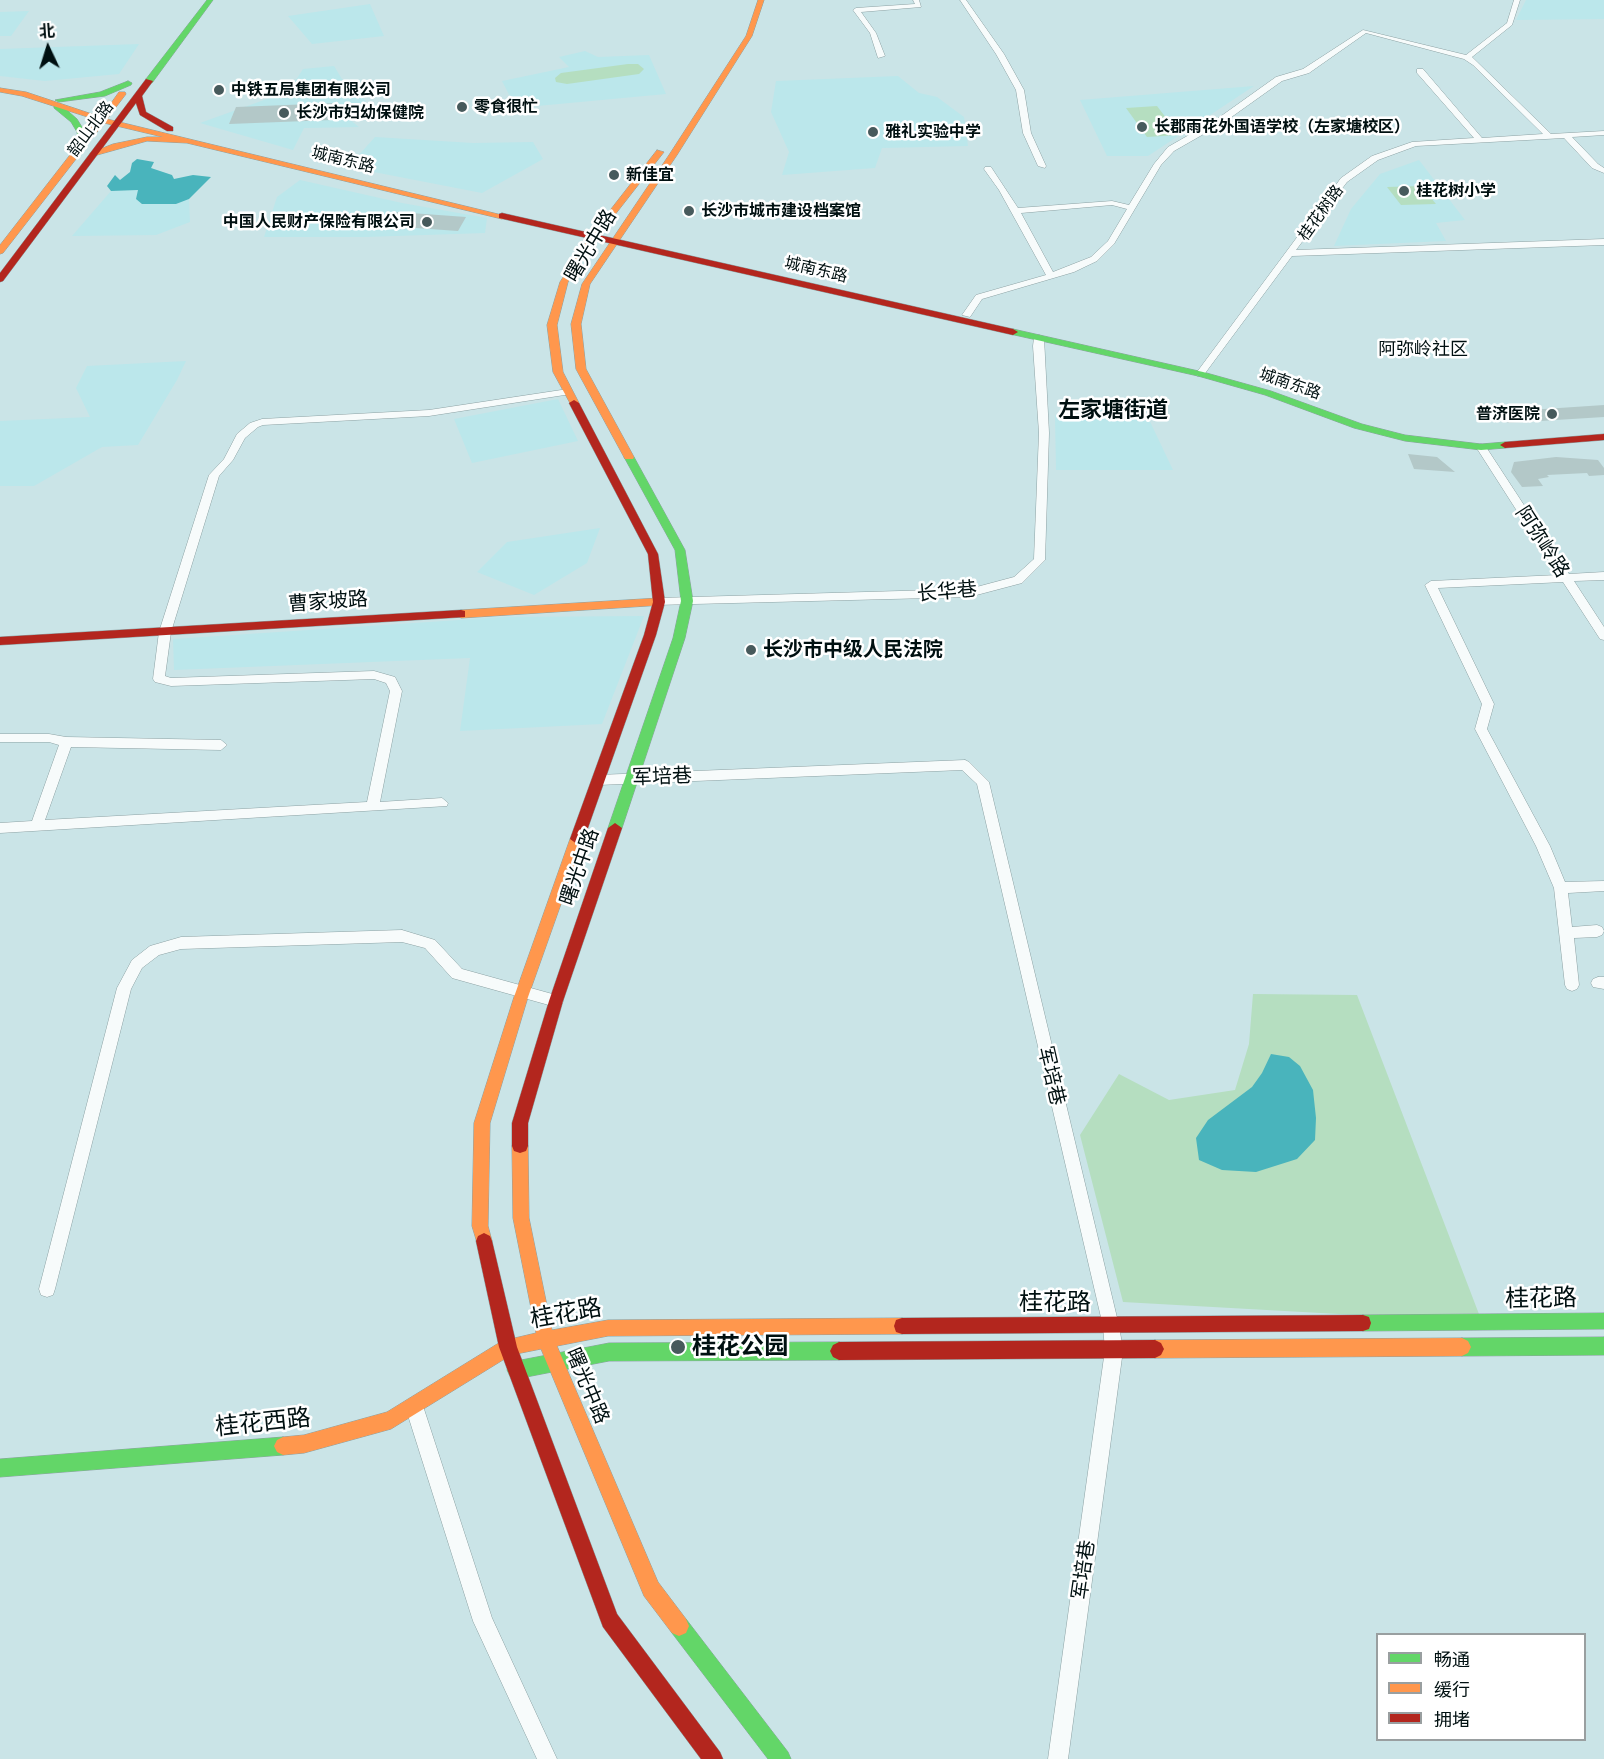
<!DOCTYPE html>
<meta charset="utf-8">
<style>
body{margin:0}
#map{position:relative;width:1604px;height:1759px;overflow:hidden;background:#cae4e7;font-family:Literata,"Noto Sans SC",serif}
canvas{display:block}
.legend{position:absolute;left:1376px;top:1633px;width:210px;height:108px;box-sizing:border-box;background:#fff;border:2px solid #999fa0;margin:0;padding:8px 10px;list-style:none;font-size:18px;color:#001011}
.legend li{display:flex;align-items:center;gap:12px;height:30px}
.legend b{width:30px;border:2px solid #999fa0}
.north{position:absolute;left:18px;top:18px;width:60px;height:60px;-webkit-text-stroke:4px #fff;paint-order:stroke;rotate:356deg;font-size:16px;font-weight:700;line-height:24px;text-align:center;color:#001011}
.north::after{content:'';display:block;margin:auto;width:21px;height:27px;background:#001011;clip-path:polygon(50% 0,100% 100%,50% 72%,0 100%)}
</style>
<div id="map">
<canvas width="1604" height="1759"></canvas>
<ul class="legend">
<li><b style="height:8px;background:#63d668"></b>畅通</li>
<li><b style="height:8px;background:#ff974d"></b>缓行</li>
<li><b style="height:8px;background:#b3261e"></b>拥堵</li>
</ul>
<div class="north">北</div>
</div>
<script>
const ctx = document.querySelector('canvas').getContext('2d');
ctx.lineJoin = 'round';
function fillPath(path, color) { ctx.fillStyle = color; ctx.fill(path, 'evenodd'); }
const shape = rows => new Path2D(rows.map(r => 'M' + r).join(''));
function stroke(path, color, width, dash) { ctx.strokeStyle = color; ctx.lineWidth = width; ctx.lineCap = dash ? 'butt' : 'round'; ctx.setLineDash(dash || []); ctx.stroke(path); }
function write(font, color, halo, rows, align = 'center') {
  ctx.font = font + ' Literata,"Noto Sans SC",serif'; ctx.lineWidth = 5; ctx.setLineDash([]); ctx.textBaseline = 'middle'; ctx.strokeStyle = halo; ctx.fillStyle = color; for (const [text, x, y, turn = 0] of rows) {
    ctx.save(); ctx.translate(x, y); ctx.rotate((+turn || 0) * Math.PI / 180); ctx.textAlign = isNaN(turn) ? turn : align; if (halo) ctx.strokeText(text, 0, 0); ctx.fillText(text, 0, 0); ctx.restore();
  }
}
const built = shape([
 [1526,0,1604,0,1604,19,1516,20],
 [370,4,384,36,312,44,288,16],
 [29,11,11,36,0,36,0,12],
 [139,44,119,74,45,81,0,76,0,49],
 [585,51,598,57,649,55,666,94,516,108,502,81,569,67,559,57],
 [334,66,342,79,366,101,343,114,359,127,304,128,293,150,200,123,289,91,303,69],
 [898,76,919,93,937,97,964,117,968,146,882,148,875,168,782,175,789,152,771,112,776,81],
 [1254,86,1148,156,1107,156,1080,100],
 [375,137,473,143,533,142,543,159,482,193,348,167],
 [1419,160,1465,220,1436,223,1446,241,1334,246,1351,209,1380,174],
 [300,180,402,203,487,218,485,233,365,237,264,237,277,197],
 [139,190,176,204,189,199,190,222,156,235,72,236,111,191],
 [186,361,177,380,138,445,102,447,34,486,0,486,0,421,90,417,76,388,87,366],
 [558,399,578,441,472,463,454,419],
 [1145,411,1173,470,1056,470,1055,415],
 [600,528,587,563,534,595,477,572,507,542],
 [644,616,602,724,460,731,470,658,174,670,173,639,504,617]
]);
const green = shape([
 [628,64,638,64,644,69,639,74,567,84,556,82,555,78,561,73],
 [1157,106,1179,135,1147,137,1126,108],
 [1421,186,1436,204,1401,205,1387,187],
 [1253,994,1357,995,1482,1322,1123,1302,1080,1135,1119,1074,1169,1100,1235,1090,1249,1044]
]);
const water = shape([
 [137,159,154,162,151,168,172,175,174,179,193,175,211,177,189,199,176,204,142,204,136,199,138,190,111,191,107,186,115,175,120,180,130,172,132,163],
 [1271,1054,1289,1057,1300,1066,1313,1090,1316,1118,1315,1140,1297,1159,1256,1172,1222,1170,1199,1160,1196,1138,1208,1120,1252,1087,1262,1073]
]);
const building = shape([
 [337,103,332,120,229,124,236,107],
 [397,212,466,217,458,231,388,226],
 [1604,405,1604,417,1508,423,1499,412],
 [1408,454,1437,457,1455,472,1414,469],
 [1556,457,1598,460,1604,468,1604,475,1589,476,1587,473,1547,475,1549,477,1538,479,1543,486,1522,487,1511,472,1514,462]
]);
const street = shape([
 [913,0,919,0,921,7,861,12,876,33,885,56,878,58,870,33,853,10,856,8,915,4,913,0],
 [960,0,966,0,1004,54,1024,90,1031,133,1046,166,1045,168,1038,166,1023,133,1016,90,996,54,960,0],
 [1514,0,1520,0,1512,25,1472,57,1551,134,1604,131,1604,135,1572,137,1598,164,1604,168,1604,173,1592,168,1564,138,1416,146,1378,160,1347,182,1296,250,1604,239,1604,245,1292,256,1203,376,1197,376,1197,372,1341,178,1372,156,1412,142,1474,138,1417,73,1417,69,1423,69,1482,138,1543,134,1473,65,1464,59,1366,33,1309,73,1282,81,1223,123,1174,151,1161,165,1114,244,1097,261,1074,272,982,299,970,317,962,315,976,295,1046,275,999,190,984,169,985,167,991,167,1018,208,1112,201,1129,205,1154,164,1168,147,1217,119,1276,77,1303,69,1363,30,1466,55,1507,23,1514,0],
 [1112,205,1127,209,1108,241,1091,257,1053,272,1021,213,1112,205],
 [1039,335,1044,338,1049,433,1045,560,1022,583,969,597,655,605,655,599,659,598,969,589,1014,577,1034,559,1039,433,1033,346,1034,338,1039,335],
 [568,389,573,392,571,394,429,416,263,425,258,427,245,438,233,460,219,476,171,632,165,676,171,678,374,671,395,677,402,691,380,802,442,798,448,803,447,806,0,833,0,823,32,821,59,745,49,742,0,742,0,734,49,734,66,737,221,740,227,745,221,750,71,747,45,820,367,802,390,691,386,683,374,679,171,686,155,682,153,679,159,632,209,475,224,459,237,434,250,423,262,419,429,410,568,389],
 [1481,444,1486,447,1569,574,1604,572,1604,580,1574,581,1604,627,1604,640,1600,639,1563,582,1438,588,1494,704,1487,729,1550,846,1565,882,1604,881,1604,891,1568,893,1572,927,1597,925,1602,927,1604,931,1602,935,1597,937,1574,938,1579,985,1577,989,1572,991,1567,989,1565,985,1554,888,1536,846,1475,729,1482,704,1425,585,1431,581,1558,575,1476,447,1481,444],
 [965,760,969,762,989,782,1119,1326,1123,1350,1068,1759,1048,1759,1105,1350,1103,1326,977,784,962,770,598,785,592,780,598,775,965,760],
 [402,930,435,940,462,969,556,995,561,997,563,1001,561,1005,556,1007,452,978,425,948,402,942,181,949,159,955,142,968,131,989,55,1289,53,1295,47,1297,41,1295,39,1289,117,988,132,960,150,946,181,937,402,930],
 [1598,977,1604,977,1604,989,1593,987,1591,983,1593,979,1598,977],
 [414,1397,420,1400,423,1406,492,1618,557,1759,537,1759,473,1621,405,1406,408,1400,414,1397]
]);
const fast = shape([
 [207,0,213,0,152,83,146,83,146,79,207,0],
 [128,81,132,83,131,85,105,96,59,102,55,100,100,92,128,81],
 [54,104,60,104,77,119,85,132,85,145,79,145,77,132,71,122,54,108,54,104],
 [1013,329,1203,372,1271,391,1362,424,1405,435,1481,444,1505,442,1510,445,1505,448,1481,450,1405,441,1354,428,1265,395,1198,376,1010,334,1010,330,1013,329],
 [629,454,634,457,685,550,693,601,685,638,622,828,615,833,608,828,673,638,681,601,675,550,624,457,629,454],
 [1604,1313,1604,1329,1363,1331,1357,1329,1355,1323,1357,1317,1363,1315,1604,1313],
 [1604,1337,1604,1355,1462,1356,1456,1353,1453,1347,1456,1341,1462,1338,1604,1337],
 [839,1342,845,1345,848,1351,845,1357,839,1360,609,1361,516,1379,510,1376,507,1370,510,1364,516,1361,609,1343,839,1342],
 [283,1437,289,1440,292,1446,289,1452,283,1455,0,1477,0,1459,283,1437],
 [679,1616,686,1619,788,1752,791,1759,768,1759,672,1633,669,1626,672,1619,679,1616]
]);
const slow = shape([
 [758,0,764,0,752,36,677,155,590,284,581,324,586,369,634,457,633,459,625,459,576,369,571,324,582,284,669,155,746,36,758,0],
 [0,88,26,92,101,117,119,92,125,92,126,94,107,119,506,216,502,219,187,143,147,141,90,157,90,153,113,144,147,137,163,137,104,123,3,253,0,254,0,245,97,120,22,96,0,92,0,88],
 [657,150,664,152,596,239,568,282,557,325,563,372,579,403,571,405,553,372,547,325,560,282,590,236,657,150],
 [659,598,663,599,663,605,461,618,455,614,461,610,659,598],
 [577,834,584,839,528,997,490,1123,488,1226,492,1241,490,1246,484,1249,478,1246,472,1226,474,1123,514,997,570,839,577,834],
 [520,1139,526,1141,528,1146,529,1218,552,1330,608,1320,902,1318,908,1320,910,1326,908,1332,902,1334,608,1336,557,1346,658,1582,686,1619,689,1626,686,1633,679,1636,672,1633,644,1596,541,1349,511,1355,391,1429,304,1453,283,1455,277,1452,274,1446,277,1440,283,1437,304,1435,387,1412,502,1341,536,1333,513,1218,512,1146,514,1141,520,1139],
 [1462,1338,1468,1341,1471,1347,1468,1353,1462,1356,1155,1358,1149,1355,1146,1349,1149,1343,1155,1340,1462,1338]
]);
const jam = shape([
 [146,79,153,81,142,96,146,112,173,127,173,131,167,131,140,115,136,103,3,281,0,282,0,273,146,79],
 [502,213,1013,329,1018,332,1013,335,499,218,499,214,502,213],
 [574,400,579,403,658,554,665,602,656,635,584,839,577,844,570,839,644,635,653,602,648,554,569,403,574,400],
 [1604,434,1604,440,1505,448,1500,445,1505,442,1604,434],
 [461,610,465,611,465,617,0,645,0,637,461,610],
 [615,823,622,828,563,1001,528,1123,528,1146,526,1151,520,1153,514,1151,512,1146,512,1123,549,1001,608,828,615,823],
 [484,1233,490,1236,492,1241,517,1347,617,1614,720,1752,723,1759,701,1759,603,1627,499,1347,476,1241,478,1236,484,1233],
 [1363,1315,1369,1317,1371,1323,1369,1329,1363,1331,902,1334,896,1332,894,1326,896,1320,902,1318,1363,1315],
 [1155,1340,1161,1343,1164,1349,1161,1355,1155,1358,839,1360,833,1357,830,1351,833,1345,839,1342,1155,1340]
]);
const markers = [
 [219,90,6,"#475a5c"],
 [462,107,6,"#475a5c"],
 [284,113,6,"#475a5c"],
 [1142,127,6,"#475a5c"],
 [873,132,6,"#475a5c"],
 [614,175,6,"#475a5c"],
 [1404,191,6,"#475a5c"],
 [689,211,6,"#475a5c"],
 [427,222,6,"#475a5c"],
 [1552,414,6,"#475a5c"],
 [751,650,6,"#475a5c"],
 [678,1347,8,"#475a5c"]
];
const farPoinames = [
 ["中铁五局集团有限公司",231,90],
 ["零食很忙",474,107],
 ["长沙市妇幼保健院",296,113],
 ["长郡雨花外国语学校（左家塘校区）",1154,127],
 ["雅礼实验中学",885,132],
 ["新佳宜",626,175],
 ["桂花树小学",1416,191],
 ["长沙市城市建设档案馆",701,211],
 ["中国人民财产保险有限公司",415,222,"right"],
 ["普济医院",1540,414,"right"]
];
const farStreetnames = [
 ["韶山北路",91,129,-53],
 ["城南东路",343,160,14],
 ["桂花树路",1321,213,-54],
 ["城南东路",816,270,13],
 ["城南东路",1290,384,19]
];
const farQuarternames = [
 ["阿弥岭社区",1423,350]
];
const streetNames = [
 ["曙光中路",591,246,-59],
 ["阿弥岭路",1542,542,57],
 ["长华巷",947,592,-5],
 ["曹家坡路",328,602,-4],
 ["军培巷",662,777,-2],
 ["曙光中路",580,867,-71],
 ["军培巷",1051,1076,77],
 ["曙光中路",587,1386,67],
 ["军培巷",1084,1570,-82]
];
const poiNames = [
 ["长沙市中级人民法院",763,650]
];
const farDistrictnames = [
 ["左家塘街道",1113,411]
];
const nearStreetnames = [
 ["桂花路",1541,1299,-1],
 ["桂花路",1055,1303],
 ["桂花路",566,1314,-10],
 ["桂花西路",263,1423,-6]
];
const nearPoinames = [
 ["桂花公园",692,1347]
];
fillPath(built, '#bbe7eb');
fillPath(green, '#b5dec0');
fillPath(water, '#49b4bc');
fillPath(building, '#b3c8c8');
stroke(street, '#8ca1a3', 1);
stroke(fast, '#8ca1a3', 1);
stroke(slow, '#8ca1a3', 1);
stroke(jam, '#8ca1a3', 1);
fillPath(street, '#f7fbfb');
fillPath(fast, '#63d668');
fillPath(slow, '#ff974d');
fillPath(jam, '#b3261e');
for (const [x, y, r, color] of markers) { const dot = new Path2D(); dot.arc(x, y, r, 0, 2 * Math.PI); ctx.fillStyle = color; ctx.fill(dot); stroke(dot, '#fff', 2); }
write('bold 16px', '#001011', '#fff', farPoinames, 'left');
write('16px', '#001011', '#fff', farStreetnames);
write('18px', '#001011', '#fff', farQuarternames);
write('20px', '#001011', '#fff', streetNames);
write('bold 20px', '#001011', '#fff', poiNames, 'left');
write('bold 22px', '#001011', '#fff', farDistrictnames);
write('24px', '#001011', '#fff', nearStreetnames);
write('bold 24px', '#001011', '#fff', nearPoinames, 'left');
</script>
